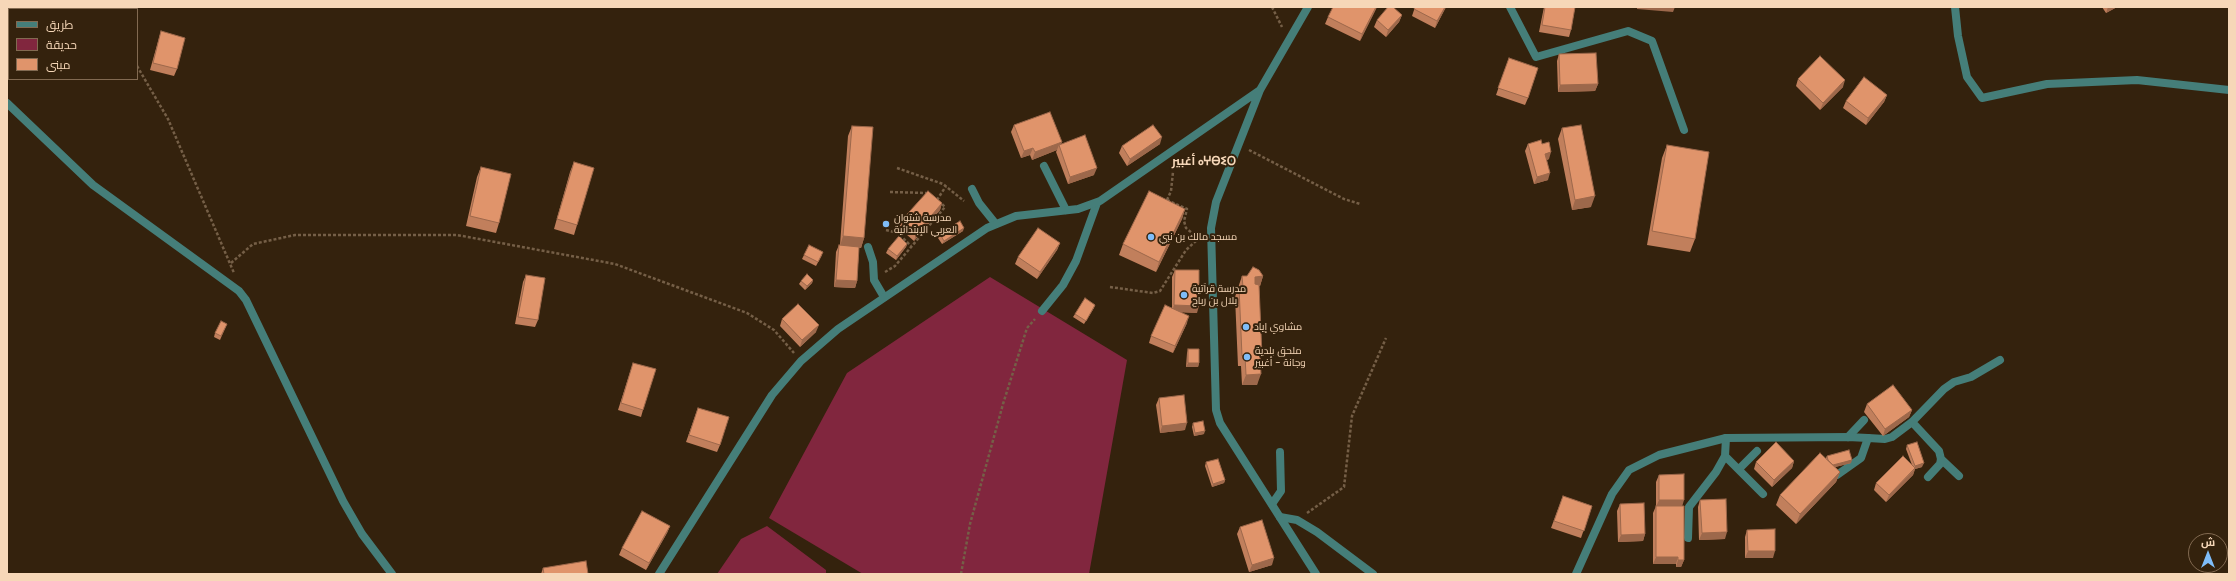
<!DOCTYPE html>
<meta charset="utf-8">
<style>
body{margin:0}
#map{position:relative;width:2236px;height:581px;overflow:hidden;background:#34220d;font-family:Poppins,Cairo,sans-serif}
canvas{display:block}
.frame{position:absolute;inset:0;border:8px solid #f6d7b8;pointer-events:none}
.legend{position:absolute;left:8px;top:8px;width:130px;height:72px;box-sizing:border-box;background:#34220d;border:1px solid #826a51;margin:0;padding:5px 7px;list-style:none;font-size:12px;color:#f6d7b8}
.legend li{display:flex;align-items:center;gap:8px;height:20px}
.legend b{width:20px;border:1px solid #826a51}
.north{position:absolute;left:2188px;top:533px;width:40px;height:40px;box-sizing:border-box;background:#34220d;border:1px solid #826a51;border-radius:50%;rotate:0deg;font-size:11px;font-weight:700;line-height:16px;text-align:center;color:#f6d7b8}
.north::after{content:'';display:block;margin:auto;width:14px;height:18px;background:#7fbdf9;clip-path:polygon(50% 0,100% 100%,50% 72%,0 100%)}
</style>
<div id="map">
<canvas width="2236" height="581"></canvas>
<div class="frame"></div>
<ul class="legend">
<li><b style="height:5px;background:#457e79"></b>طريق</li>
<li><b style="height:11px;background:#81263e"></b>حديقة</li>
<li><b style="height:11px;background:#e0946b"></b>مبنى</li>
</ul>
<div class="north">ش</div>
</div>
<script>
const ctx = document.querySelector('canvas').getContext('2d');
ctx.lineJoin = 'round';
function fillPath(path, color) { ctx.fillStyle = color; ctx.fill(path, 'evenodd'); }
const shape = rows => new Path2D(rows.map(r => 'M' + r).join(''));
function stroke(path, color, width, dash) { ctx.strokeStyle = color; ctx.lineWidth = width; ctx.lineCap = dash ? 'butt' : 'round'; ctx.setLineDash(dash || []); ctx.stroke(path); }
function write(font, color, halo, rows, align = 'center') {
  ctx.font = font + ' Poppins,Cairo,"Noto Sans Tifinagh",sans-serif'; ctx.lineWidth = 4; ctx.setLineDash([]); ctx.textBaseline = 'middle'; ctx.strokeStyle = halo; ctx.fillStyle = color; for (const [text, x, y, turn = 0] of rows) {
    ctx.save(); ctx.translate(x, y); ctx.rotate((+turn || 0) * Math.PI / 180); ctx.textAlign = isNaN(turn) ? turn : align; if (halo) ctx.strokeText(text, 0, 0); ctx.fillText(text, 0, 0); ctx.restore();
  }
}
const green = shape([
 [990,277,1127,360,1089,574,863,574,769,518,847,373],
 [767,526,826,570,826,574,717,574,741,539]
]);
const path = shape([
 [107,7,108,9],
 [1272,7,1282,27],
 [137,66,168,119,234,273],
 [1249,150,1344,199,1360,204],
 [897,168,943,184,964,201],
 [890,192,927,193],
 [937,200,946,186],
 [1167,200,1187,209,1184,221,1186,228,1198,238],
 [1167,200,1171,191,1173,172],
 [886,230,898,233,911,246],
 [231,263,253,244,295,235,457,235,615,264,747,313,774,330,794,353],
 [885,272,895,266,945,207,941,203],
 [1110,287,1153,293,1160,291,1186,250,1198,239,1201,238],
 [1307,513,1344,487,1352,416,1386,338],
 [961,574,970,524,1003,404,1027,328,1035,319]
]);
const service = shape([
 [1044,166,1066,210],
 [972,189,979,203,995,223],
 [868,247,873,262,874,280,884,297],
 [1042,311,1063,285,1076,261,1097,203],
 [1912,422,1939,451,1941,459,1940,464,1928,477],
 [1848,437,1864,420],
 [1725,456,1763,494],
 [1941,459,1959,476],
 [1739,469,1757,451],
 [1837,475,1861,458,1868,438,1885,439,1892,437,1912,422,1944,389,1954,382,1971,377,2000,360],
 [1272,504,1281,491,1280,452],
 [1688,538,1689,507,1716,472,1725,456,1726,438]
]);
const minor = shape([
 [1510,7,1536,57,1628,31,1652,41,1684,130],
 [1955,7,1958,36,1967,77,1982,98,2047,84,2137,80,2229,90],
 [7,103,93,185,239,291,246,300,343,501,362,534,392,574],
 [1280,517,1297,520,1317,532,1373,574],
 [1576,574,1612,494,1629,470,1659,455,1726,438,1848,437,1868,438]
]);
const tertiary = shape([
 [1308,7,1260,90,1216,202,1211,228,1216,410,1220,423,1316,574],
 [659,574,772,395,801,361,838,329,987,228,1016,216,1078,209,1100,201,1260,90]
]);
const wall = shape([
 [1377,7,1360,41,1325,24,1328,17],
 [1415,7,1446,7,1435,28,1412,16],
 [1544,7,1575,7,1571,30,1569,37,1539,32],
 [2102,7,2117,7,2106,13],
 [1402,15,1399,22,1386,37,1374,27,1377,20],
 [161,31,177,69,174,76,150,70,159,38],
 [1559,54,1598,84,1595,91,1558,92,1557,61],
 [1509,58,1528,98,1525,105,1496,95],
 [1798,79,1843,87,1820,110,1796,86],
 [1887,95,1884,102,1866,125,1843,108,1846,101],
 [1014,125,1061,144,1094,175,1068,184,1056,152,1057,150,1032,160,1030,155,1021,158,1011,132],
 [852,126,864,238,861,248,859,248,857,281,855,288,834,287,836,252,839,245,840,245,848,136],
 [1562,128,1591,207,1572,210,1558,139],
 [1160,144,1127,166,1119,153,1122,146],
 [1528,144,1542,144,1549,159,1547,160,1548,180,1534,184,1525,151],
 [1667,145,1695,239,1690,252,1647,245,1662,158],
 [574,162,577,225,574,235,554,229,570,172],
 [481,167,499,223,496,233,466,226,477,177],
 [942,203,940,210,914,241,899,228,901,221],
 [1185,209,1182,219,1156,272,1119,255,1123,244],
 [963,231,942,244,938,238,940,234],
 [1060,243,1057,250,1037,279,1015,264,1018,257],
 [907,244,906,247,896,260,886,253,888,249],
 [804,255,822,255,816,266,802,259],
 [1175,270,1197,313,1182,312,1187,323,1173,353,1149,343,1151,336,1172,308,1172,277],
 [526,275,538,320,535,327,515,324,523,282],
 [1242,276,1263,276,1260,286,1259,286,1260,362,1257,385,1242,385,1241,366,1238,366,1235,297],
 [813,280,812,283,805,290,799,284,801,281],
 [1095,305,1094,308,1084,324,1073,317,1075,314],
 [782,319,816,332,800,347,780,326],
 [227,324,220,340,214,337,215,333],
 [1188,349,1199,363,1198,367,1186,367,1187,353],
 [633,363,643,410,641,417,618,410],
 [1159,398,1185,430,1160,433,1156,405],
 [1867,404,1912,410,1909,417,1883,436,1864,412],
 [698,408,720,445,717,452,686,442],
 [1193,423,1204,434,1194,436,1192,427],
 [1907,445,1922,467,1915,469,1913,475,1886,502,1874,490,1876,483,1912,465,1906,449],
 [1827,456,1851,463,1835,467,1840,472,1836,482,1796,524,1776,505,1780,495,1826,458],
 [1794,461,1792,468,1772,487,1754,469,1756,462],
 [1206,462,1225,480,1224,483,1212,487,1205,466],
 [1659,475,1682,506,1684,560,1681,567,1676,567,1676,564,1653,564,1653,513,1656,506,1656,482],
 [1563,496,1592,506,1581,538,1551,528],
 [1700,500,1725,539,1699,540,1698,507],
 [1620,504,1645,534,1643,541,1618,542,1617,511],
 [670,526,667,533,646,570,619,555,622,548],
 [1240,527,1272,565,1249,572,1237,534],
 [1747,530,1773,558,1745,558,1745,537],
 [543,568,588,574,541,574]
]);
const shadedWall = shape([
 [1377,7,1360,41,1362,34],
 [1445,7,1446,7,1435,28,1437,21],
 [1637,7,1675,7,1673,12,1637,9],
 [2108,7,2117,7,2106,13],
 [1402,15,1399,22,1386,37,1388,30],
 [1845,80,1843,87,1820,110,1823,103],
 [1598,84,1595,91,1558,92,1560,85],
 [1887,95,1884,102,1866,125,1868,118],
 [1162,137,1160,144,1127,166,1130,159],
 [1062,142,1060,148,1059,145,1057,150,1032,160,1035,152],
 [1033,148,1030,155,1021,158,1024,151],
 [1551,152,1549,159,1542,161,1545,154],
 [1097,168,1094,175,1068,184,1070,177],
 [1550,173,1548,180,1534,184,1537,177],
 [1595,196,1591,207,1572,210,1575,200],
 [942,203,940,210,914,241,916,234],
 [1185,209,1182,219,1156,272,1159,262],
 [964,228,963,231,942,244,944,241],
 [843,236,864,238,861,248,840,246],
 [1060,243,1057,250,1037,279,1040,272],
 [907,244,906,247,896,260,897,256],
 [1263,276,1260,286,1252,288,1255,277],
 [813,280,812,283,805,290,807,286],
 [836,280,857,281,855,288,834,287],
 [1174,305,1199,306,1197,313,1172,312],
 [1189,316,1187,323,1173,353,1175,346],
 [819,325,816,332,800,347,802,340],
 [1188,363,1199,363,1198,367,1186,367],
 [1261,374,1257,385,1242,385,1246,375],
 [1912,410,1909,417,1883,436,1885,429],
 [1187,423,1185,430,1160,433,1162,426],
 [1205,431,1204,434,1194,436,1195,433],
 [1852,460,1851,463,1828,469,1829,466],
 [1794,461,1792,468,1772,487,1774,480],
 [1924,463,1922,467,1915,469,1913,475,1886,502,1889,495,1914,470,1915,466],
 [1840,472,1836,482,1796,524,1800,514],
 [1225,480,1224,483,1212,487,1213,484],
 [1659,500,1684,500,1682,507,1656,507],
 [670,526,667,533,646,570,649,563],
 [1727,532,1725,539,1699,540,1702,533],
 [1645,534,1643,541,1618,542,1621,535],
 [1748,551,1775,551,1773,558,1745,558],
 [1656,557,1678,557,1676,564,1653,564],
 [1274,558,1272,565,1249,572,1252,565],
 [1678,560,1684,560,1681,567,1676,567]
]);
const building = shape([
 [1333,7,1376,7,1362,34,1328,17,1333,7],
 [1388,7,1393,7,1402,15,1388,30,1377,20,1388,7],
 [1415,7,1445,7,1437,21,1414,9,1415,7],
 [1545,7,1575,7,1571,30,1542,25,1545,7],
 [161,31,185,38,177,69,153,63,161,31],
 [1596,53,1598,84,1560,85,1559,54,1596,53],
 [1820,56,1845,80,1823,103,1798,79,1820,56],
 [1509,58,1538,68,1528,98,1498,88,1509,58],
 [1864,77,1887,95,1868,118,1846,101,1864,77],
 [1050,112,1062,142,1035,152,1033,148,1024,151,1014,125,1050,112],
 [1153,125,1162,137,1130,159,1122,146,1153,125],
 [1581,125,1595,196,1575,200,1562,128,1581,125],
 [852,126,873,127,864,238,843,236,852,126],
 [1085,135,1097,168,1070,177,1059,145,1085,135],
 [1541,140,1542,144,1549,142,1551,152,1545,154,1550,173,1537,177,1528,144,1541,140],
 [1667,145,1709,152,1695,239,1652,231,1667,145],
 [574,162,594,168,577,225,557,219,574,162],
 [481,167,511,174,499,223,470,216,481,167],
 [928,191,942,203,916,234,901,221,928,191],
 [1149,191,1185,209,1159,262,1123,244,1149,191],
 [960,221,964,228,944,241,940,234,960,221],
 [1038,228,1060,243,1040,272,1018,257,1038,228],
 [899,236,907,244,897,256,888,249,899,236],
 [809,245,823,252,818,262,804,255,809,245],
 [839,245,859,247,857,281,836,280,839,245],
 [1253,267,1259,270,1263,276,1255,277,1255,284,1259,285,1262,356,1260,356,1261,374,1246,375,1245,356,1242,356,1239,287,1243,287,1242,276,1247,276,1253,267],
 [1175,270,1199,270,1199,306,1174,305,1175,270],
 [807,274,813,280,807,286,801,281,807,274],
 [526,275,545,278,538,320,518,317,526,275],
 [1085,298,1095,305,1086,321,1075,314,1085,298],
 [798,304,819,325,802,340,782,319,798,304],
 [1165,305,1189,316,1175,346,1151,336,1165,305],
 [221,321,227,324,221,336,215,333,221,321],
 [1188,349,1199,349,1199,363,1188,363,1188,349],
 [633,363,656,369,643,410,621,403,633,363],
 [1893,385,1912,410,1885,429,1867,404,1893,385],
 [1184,395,1187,423,1162,426,1159,398,1184,395],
 [698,408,729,417,720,445,689,435,698,408],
 [1203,421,1205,431,1195,433,1193,423,1203,421],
 [1776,442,1794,461,1774,480,1756,462,1776,442],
 [1917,442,1924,463,1915,466,1907,445,1917,442],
 [1849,450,1852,460,1833,465,1828,460,1827,456,1849,450],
 [1820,453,1840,472,1800,514,1780,495,1820,453],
 [1903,456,1915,468,1889,495,1876,483,1903,456],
 [1218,459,1225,480,1213,484,1206,462,1218,459],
 [1684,474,1684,500,1659,500,1659,475,1684,474],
 [1563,496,1592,506,1584,531,1554,521,1563,496],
 [1726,499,1727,532,1702,533,1700,500,1726,499],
 [1644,503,1645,534,1621,535,1620,504,1644,503],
 [1656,506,1684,506,1684,560,1678,560,1678,557,1656,557,1656,506],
 [642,511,670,526,649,563,622,548,642,511],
 [1262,520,1274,558,1252,565,1240,527,1262,520],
 [1775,529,1775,551,1748,551,1747,530,1775,529],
 [586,561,588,574,544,574,543,568,586,561]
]);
const markers = [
 [886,224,4,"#7fbdf9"],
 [1151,237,4,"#7fbdf9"],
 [1184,295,4,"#7fbdf9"],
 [1246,327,4,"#7fbdf9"],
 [1247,357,4,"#7fbdf9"]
];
const poiNames = [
 ["مدرسة شتوان",894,218],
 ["العربي الإبتدائية",894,230],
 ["مسجد مالك بن نبي",1159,237],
 ["مدرسة قرآتية",1192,289],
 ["بلال بن رباح",1192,301],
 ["مشاوي إياد",1254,327],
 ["ملحق بلدية",1255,351],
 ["وجانة - أغبير",1255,363]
];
const quarterNames = [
 ["أغبير ⴰⵖⴱⵉⵔ",1204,162]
];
fillPath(green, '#81263e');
stroke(path, '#755f47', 2.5, [3, 2]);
stroke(service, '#457e79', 8);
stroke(minor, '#457e79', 8);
stroke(tertiary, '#457e79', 8);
fillPath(wall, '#c17f5c');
fillPath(shadedWall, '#9d684b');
fillPath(building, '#e0946b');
stroke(building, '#9d684b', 1);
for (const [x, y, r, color] of markers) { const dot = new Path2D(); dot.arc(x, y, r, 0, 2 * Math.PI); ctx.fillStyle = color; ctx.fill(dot); stroke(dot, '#34220d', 1.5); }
write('10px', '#f6d7b8', '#34220d', poiNames, 'left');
write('bold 12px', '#f6d7b8', '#34220d', quarterNames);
</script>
